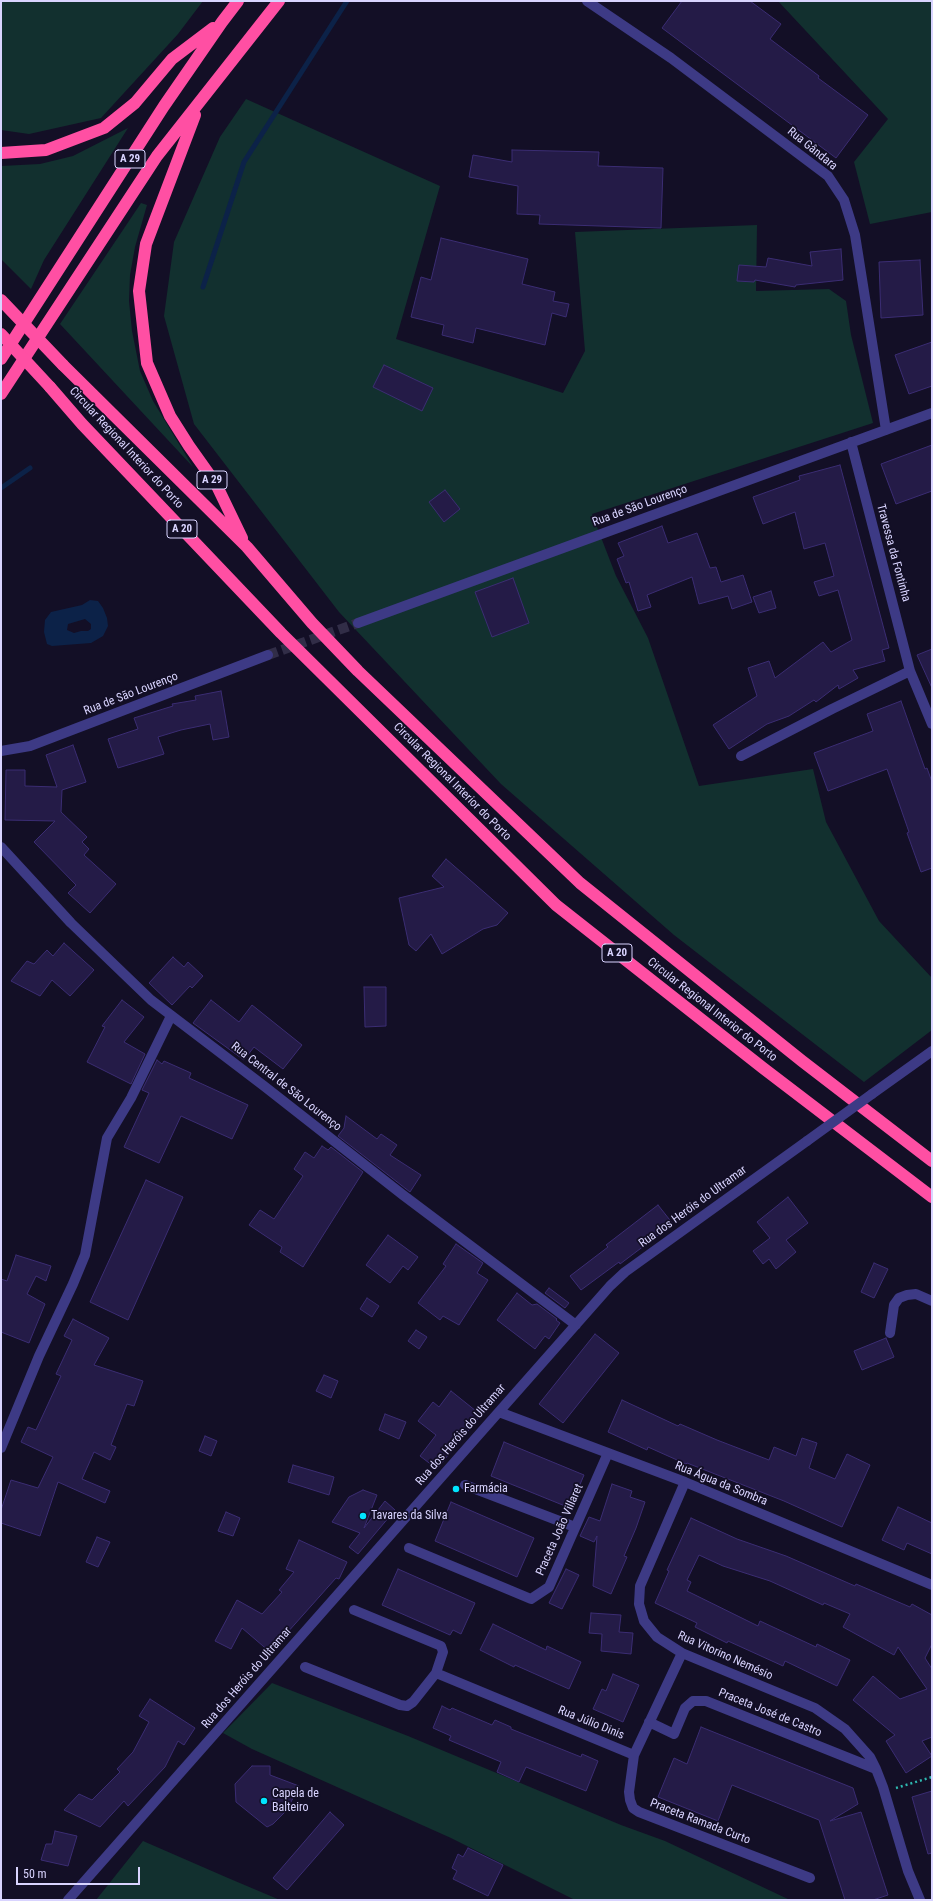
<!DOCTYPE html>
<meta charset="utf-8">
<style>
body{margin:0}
#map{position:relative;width:933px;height:1901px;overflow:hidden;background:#130f26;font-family:"Roboto Condensed",sans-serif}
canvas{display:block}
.frame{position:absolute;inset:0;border:2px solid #d9d4ff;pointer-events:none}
.scale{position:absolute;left:16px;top:1867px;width:124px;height:18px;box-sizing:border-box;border:2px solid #d9d4ff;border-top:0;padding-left:5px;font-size:12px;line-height:14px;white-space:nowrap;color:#d9d4ff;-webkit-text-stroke:3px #130f26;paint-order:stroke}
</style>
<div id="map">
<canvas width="933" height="1901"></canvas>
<div class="frame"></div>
<div class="scale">50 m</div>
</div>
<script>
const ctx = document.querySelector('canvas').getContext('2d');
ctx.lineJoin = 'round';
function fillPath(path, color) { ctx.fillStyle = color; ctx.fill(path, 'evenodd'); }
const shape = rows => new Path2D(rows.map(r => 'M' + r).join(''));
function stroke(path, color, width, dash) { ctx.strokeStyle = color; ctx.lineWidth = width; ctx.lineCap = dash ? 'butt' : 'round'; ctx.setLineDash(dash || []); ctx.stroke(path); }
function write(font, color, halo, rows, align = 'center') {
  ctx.font = font + ' "Roboto Condensed",sans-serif'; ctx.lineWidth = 3.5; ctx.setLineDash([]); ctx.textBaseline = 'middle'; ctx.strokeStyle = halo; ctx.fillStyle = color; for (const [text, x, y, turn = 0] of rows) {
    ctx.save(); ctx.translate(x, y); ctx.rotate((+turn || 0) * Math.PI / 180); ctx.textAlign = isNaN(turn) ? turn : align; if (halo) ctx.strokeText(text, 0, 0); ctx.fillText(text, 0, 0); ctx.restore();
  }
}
const green = shape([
 [1,1,203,1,178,34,101,118,29,134,1,130],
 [778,1,932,1,932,212,870,224,854,162,888,119],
 [246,99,440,186,396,339,563,393,585,351,575,232,757,225,756,291,829,289,846,301,851,335,873,423,592,514,616,576,648,638,699,786,813,769,826,822,879,921,932,978,932,1030,864,1082,674,935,501,784,339,612,194,424,164,316,174,242,220,137],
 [128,128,44,260,31,289,1,259,1,166,40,164,73,156],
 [141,203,147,205,135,247,130,275,129,301,132,331,140,371,153,401,193,467,60,324],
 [272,1683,408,1736,621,1825,665,1841,790,1900,575,1900,451,1838,252,1749,223,1733],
 [143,1841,228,1878,280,1900,96,1900]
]);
const water = shape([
 [90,600,98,601,103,608,107,618,108,626,103,636,91,643,52,646,47,644,44,632,45,620,51,612,82,605],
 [85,619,91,624,91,629,88,631,81,631,74,633,67,630,68,624]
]);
const stream = shape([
 [203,287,244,162,347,1],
 [1,488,30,468]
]);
const building = shape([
 [682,1,750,1,781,24,770,39,819,76,818,78,868,115,836,158,662,28,682,1],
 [512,150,599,152,598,166,663,168,661,228,539,224,540,215,517,214,518,186,469,177,473,155,512,162,512,150],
 [441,238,528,259,522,284,555,292,553,301,569,304,566,317,552,313,545,345,476,328,473,343,442,335,444,325,411,317,421,277,431,280,441,238],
 [841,249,843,280,796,285,795,287,755,280,754,282,737,281,739,265,766,267,768,258,812,266,810,252,841,249],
 [920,260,923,315,881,318,879,262,920,260],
 [932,342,932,386,909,394,895,355,932,342],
 [384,365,433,388,422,411,373,387,384,365],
 [932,445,932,491,896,504,881,464,932,445],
 [840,465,889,648,882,650,885,661,853,670,858,678,839,689,838,685,816,702,814,700,789,716,767,724,729,749,713,725,757,696,748,668,769,661,775,678,823,642,831,652,852,640,838,590,819,596,814,582,834,576,825,543,804,549,795,512,763,524,753,497,800,480,799,476,840,465],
 [445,490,460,509,444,522,429,502,445,490],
 [662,526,668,543,697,533,710,568,716,567,721,582,743,575,752,602,732,609,728,596,699,604,692,577,647,595,651,607,638,611,629,582,626,583,617,559,624,556,618,543,662,526],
 [513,578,529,623,492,637,475,592,513,578],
 [771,591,776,608,759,613,753,597,771,591],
 [932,649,932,688,917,655,932,649],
 [221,691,229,737,213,740,210,724,181,730,158,737,164,754,118,768,108,739,138,729,134,718,173,706,172,704,196,700,195,696,221,691],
 [901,701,925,769,927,768,932,782,932,868,921,872,907,833,909,832,887,769,828,791,814,753,873,731,867,714,901,701],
 [73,745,86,782,62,790,61,812,87,837,82,842,89,849,84,855,116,884,90,913,68,893,76,885,34,842,55,821,5,820,6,770,25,770,25,786,57,787,46,755,73,745],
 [446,859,508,913,497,925,483,929,442,954,431,934,416,951,409,945,399,898,444,887,432,876,446,859],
 [64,943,94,970,70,996,52,980,40,996,11,981,27,961,34,964,47,950,53,956,64,943],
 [173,957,184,967,188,962,203,976,192,988,190,986,172,1005,149,983,173,957],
 [364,987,386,987,386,1026,365,1027,364,987],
 [122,1000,144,1017,124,1042,145,1054,131,1084,87,1062,105,1027,102,1026,122,1000],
 [211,1000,239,1022,252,1005,302,1045,283,1069,254,1047,244,1060,193,1023,211,1000],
 [157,1060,162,1064,164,1061,191,1073,189,1078,248,1105,232,1139,181,1116,159,1163,124,1147,149,1093,142,1090,157,1060],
 [346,1116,377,1139,381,1134,397,1145,390,1155,421,1175,410,1192,338,1136,344,1128,346,1116],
 [322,1146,328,1150,331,1147,363,1172,303,1267,280,1252,282,1247,249,1225,260,1210,274,1219,303,1176,294,1169,305,1152,314,1158,322,1146],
 [146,1180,183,1197,128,1320,90,1302,146,1180],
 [788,1197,808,1223,786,1240,796,1252,776,1269,769,1259,763,1264,753,1251,770,1238,757,1222,788,1197],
 [658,1205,673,1224,620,1264,619,1262,581,1290,570,1276,608,1247,606,1245,658,1205],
 [388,1235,418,1257,408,1270,403,1266,390,1283,366,1265,388,1235],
 [456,1244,483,1263,477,1273,488,1280,459,1325,443,1316,440,1320,418,1303,446,1266,443,1264,456,1244],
 [16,1255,51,1266,46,1281,36,1276,27,1294,45,1304,29,1343,1,1332,1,1279,7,1281,16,1255],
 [874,1263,888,1269,874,1298,861,1292,874,1263],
 [549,1288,569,1303,565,1308,545,1293,549,1288],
 [517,1293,532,1305,537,1304,557,1319,556,1320,560,1323,549,1339,545,1336,535,1349,497,1320,517,1293],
 [367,1298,379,1306,372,1317,360,1309,367,1298],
 [73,1319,109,1338,94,1365,143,1381,134,1406,127,1404,111,1445,116,1447,110,1460,94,1452,82,1479,110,1491,105,1503,58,1482,40,1536,1,1523,1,1510,11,1480,38,1488,53,1457,21,1442,28,1427,36,1430,61,1376,56,1374,72,1340,64,1336,73,1319],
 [416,1330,427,1337,419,1349,408,1341,416,1330],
 [595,1334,619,1353,563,1423,539,1404,595,1334],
 [886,1338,894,1357,862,1370,854,1351,886,1338],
 [324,1375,338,1381,331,1398,316,1391,324,1375],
 [451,1391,481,1415,437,1469,420,1456,436,1435,418,1421,433,1402,439,1407,451,1391],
 [622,1400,678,1426,680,1424,717,1440,769,1460,774,1447,796,1456,802,1438,817,1443,809,1468,835,1479,847,1454,870,1465,842,1527,784,1501,687,1463,686,1464,648,1447,647,1450,608,1432,622,1400],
 [385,1414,406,1422,399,1439,379,1430,385,1414],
 [205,1436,217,1441,211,1456,199,1451,205,1436],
 [504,1442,584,1475,570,1508,491,1476,504,1442],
 [293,1465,334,1477,329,1495,288,1482,293,1465],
 [612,1484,632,1491,630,1497,645,1502,636,1528,624,1556,627,1557,611,1594,593,1586,597,1536,594,1542,580,1536,589,1517,600,1521,612,1484],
 [363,1490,377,1495,364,1528,385,1501,395,1510,358,1554,349,1547,360,1533,332,1522,349,1497,363,1490],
 [451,1502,534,1538,517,1577,435,1541,451,1502],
 [898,1507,932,1523,932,1554,907,1543,904,1550,882,1540,898,1507],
 [226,1512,240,1518,233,1536,218,1531,226,1512],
 [691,1518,737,1539,786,1556,855,1586,856,1584,910,1607,912,1604,932,1615,932,1644,925,1658,932,1669,932,1737,922,1741,932,1756,906,1773,886,1741,895,1735,853,1700,873,1676,900,1699,927,1689,898,1647,894,1655,843,1627,850,1614,824,1603,823,1605,770,1581,723,1566,699,1555,687,1580,691,1582,687,1591,758,1626,760,1621,816,1647,817,1644,850,1660,837,1686,785,1661,783,1666,728,1641,727,1643,695,1627,697,1623,655,1603,669,1571,667,1570,691,1518],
 [97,1537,110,1542,98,1567,86,1562,97,1537],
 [299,1540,347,1562,339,1579,336,1578,270,1652,242,1628,231,1649,215,1641,237,1600,262,1614,282,1592,279,1590,294,1572,286,1569,299,1540],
 [398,1569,475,1603,461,1634,453,1630,450,1635,382,1605,398,1569],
 [566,1569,579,1575,562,1609,549,1603,566,1569],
 [591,1613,621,1615,619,1632,633,1633,631,1654,601,1651,602,1634,589,1633,591,1613],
 [493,1624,546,1650,547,1646,581,1662,569,1689,515,1665,514,1667,480,1650,493,1624],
 [613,1674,639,1685,623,1722,593,1709,602,1689,606,1691,613,1674],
 [150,1699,195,1728,184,1745,178,1741,165,1767,128,1806,124,1801,100,1827,64,1810,79,1794,92,1800,120,1772,117,1769,133,1752,149,1722,139,1716,150,1699],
 [442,1706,450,1710,452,1708,492,1725,495,1720,511,1727,511,1729,581,1757,582,1754,598,1761,586,1791,526,1767,519,1782,497,1772,501,1762,449,1740,451,1736,433,1728,442,1706],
 [701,1727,853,1788,858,1804,830,1821,861,1812,888,1895,873,1900,845,1900,819,1820,732,1785,718,1821,658,1797,674,1758,687,1764,701,1727],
 [252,1766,270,1766,270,1775,299,1786,287,1810,273,1824,267,1827,236,1802,235,1784,252,1766],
 [932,1791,932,1853,928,1854,912,1797,932,1791],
 [330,1812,344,1825,287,1890,273,1878,330,1812],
 [55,1831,77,1836,68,1866,41,1860,46,1844,52,1844,55,1831],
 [468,1848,503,1865,488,1896,453,1879,457,1871,452,1868,458,1854,463,1857,468,1848]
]);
const minorTunnel = shape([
 [268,655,358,623]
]);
const path = shape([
 [896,1788,932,1777]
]);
const minor = shape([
 [587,1,671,58,828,176,844,200,855,235,886,430],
 [851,442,910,671,932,724],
 [358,623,932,413],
 [1,751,30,746,268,655],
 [741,756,832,709,910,671],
 [1,847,71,923,151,1000,264,1086,403,1195,576,1325],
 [872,1094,932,1051],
 [890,1333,894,1305,899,1298,907,1295,916,1294,932,1301],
 [499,1412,685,1482,932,1585],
 [1,1448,39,1356,73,1284,85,1255,107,1138,131,1098,171,1016],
 [685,1482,640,1586,639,1604,644,1621,657,1637,682,1653,815,1708,845,1729,870,1757,876,1769,883,1787,908,1871,920,1900],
 [465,1485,575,1527],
 [409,1548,531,1599,549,1587,608,1453],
 [305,1667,400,1705,407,1706,413,1702,436,1673,443,1652,441,1646,354,1610],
 [436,1673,634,1755,682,1653],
 [649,1722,674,1734,685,1708,693,1701,706,1701,876,1769],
 [634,1755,629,1792,630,1800,633,1808,639,1812,810,1878],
 [68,1900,610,1286,625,1272,807,1141]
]);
const highway = shape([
 [195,115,146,244,139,291,147,363,170,416,189,446,216,484,242,538],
 [1,153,46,150,104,128,135,103,172,59,213,28],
 [1,359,164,106,222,22,238,1],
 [63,365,247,547,312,623,358,671,580,883,802,1061,932,1161],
 [50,387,82,424,281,633,556,905,763,1068,932,1197],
 [1,394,157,156,279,1]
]);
const minorBridge = shape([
 [807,1141,872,1094]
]);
const highwayBridge = shape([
 [1,300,63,365],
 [1,334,50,387]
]);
const markers = [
 [456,1489,4,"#00e5ff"],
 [363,1516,4,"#00e5ff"],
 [264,1801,4,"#00e5ff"]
];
const shields = [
 [130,159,30],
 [212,480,30],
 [182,529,30],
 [617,953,30]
];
const shieldNames = [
 ["A 29",130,159],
 ["A 29",212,480],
 ["A 20",182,529],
 ["A 20",617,953]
];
const streetNames = [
 ["Rua Gândara",812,149,39],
 ["Circular Regional Interior do Porto",126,448,47],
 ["Rua de São Lourenço",640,506,-20],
 ["Travessa da Fontinha",893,553,75],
 ["Rua de São Lourenço",131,694,-21],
 ["Circular Regional Interior do Porto",452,782,45],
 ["Circular Regional Interior do Porto",712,1010,38],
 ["Rua Central de São Lourenço",286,1087,38],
 ["Rua dos Heróis do Ultramar",693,1207,-36],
 ["Rua dos Heróis do Ultramar",461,1435,-49],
 ["Rua Água da Sombra",721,1484,22],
 ["Praceta João Villaret",560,1530,-66],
 ["Rua Vitorino Nemésio",725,1656,24],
 ["Rua dos Heróis do Ultramar",247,1678,-49],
 ["Praceta José de Castro",770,1713,22],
 ["Rua Júlio Dinis",591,1723,22],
 ["Praceta Ramada Curto",700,1822,21]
];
const poiNames = [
 ["Farmácia",464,1489],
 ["Tavares da Silva",371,1516],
 ["Capela de",272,1794],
 ["Balteiro",272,1808]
];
fillPath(green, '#12302f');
fillPath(water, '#0c2248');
stroke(stream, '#0c2248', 5);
fillPath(building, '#241b47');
stroke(building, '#3b2d73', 1);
stroke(minorTunnel, '#312d47', 10, [10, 5]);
stroke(path, '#2fb8b0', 2.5, [2, 3]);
stroke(minor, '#3d3a85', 10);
stroke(highway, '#ff4fa3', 12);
stroke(minorBridge, '#3d3a85', 10);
stroke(highwayBridge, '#ff4fa3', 12);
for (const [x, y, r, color] of markers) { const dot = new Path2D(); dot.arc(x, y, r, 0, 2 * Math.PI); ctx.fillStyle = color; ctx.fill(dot); stroke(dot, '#130f26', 1.5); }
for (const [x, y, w] of shields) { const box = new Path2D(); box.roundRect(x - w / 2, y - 9, w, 18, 3); ctx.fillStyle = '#130f26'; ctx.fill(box); stroke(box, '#d9d4ff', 1); }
write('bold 11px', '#d9d4ff', null, shieldNames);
write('12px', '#d9d4ff', '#130f26', streetNames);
write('12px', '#d9d4ff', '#130f26', poiNames, 'left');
</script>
